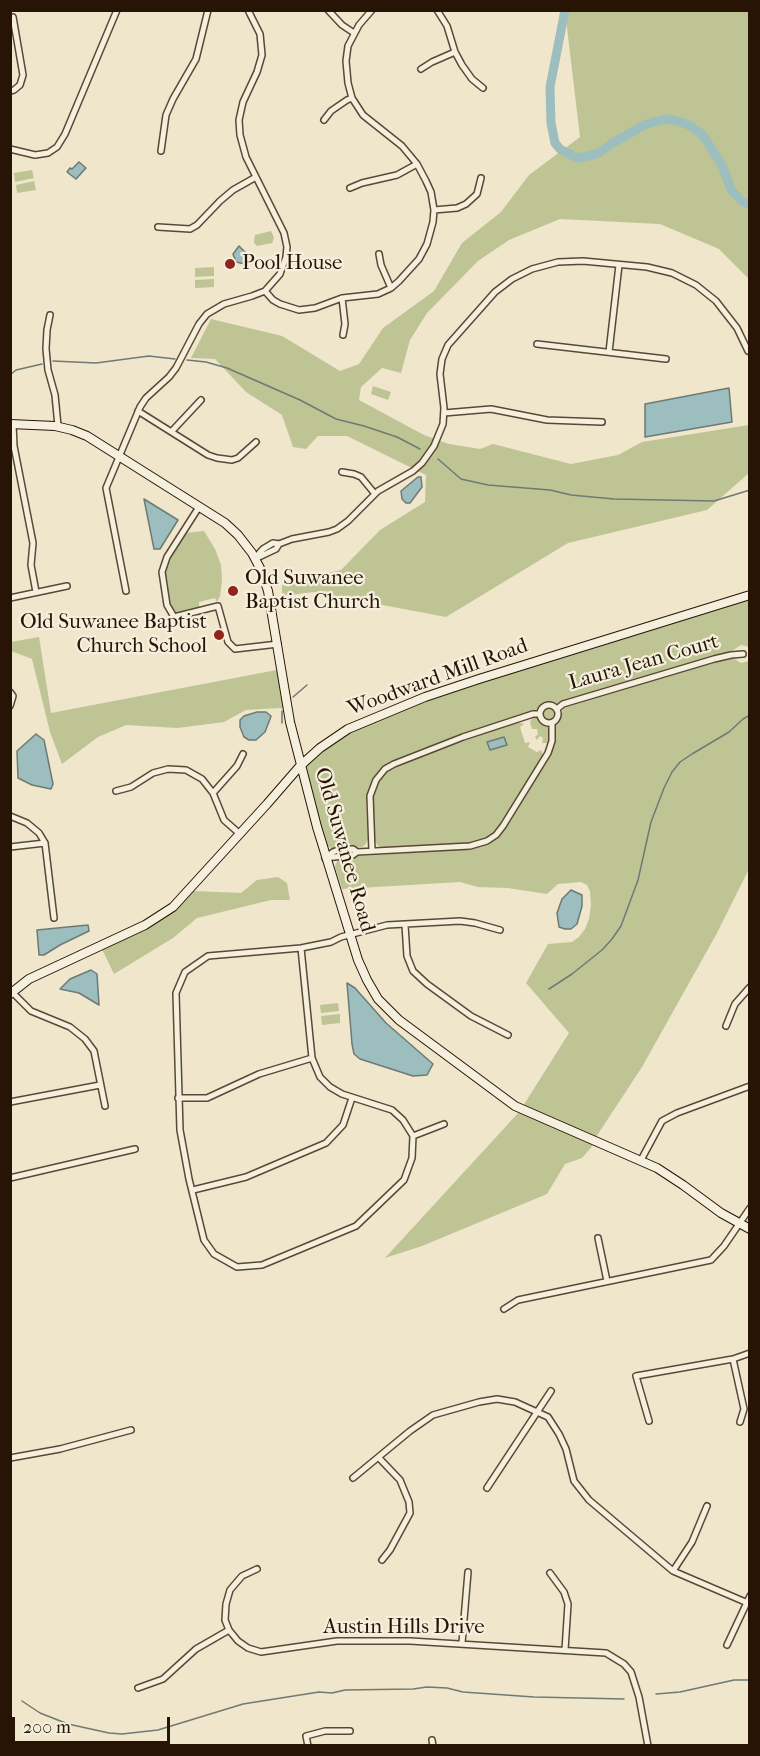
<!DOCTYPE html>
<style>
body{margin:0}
#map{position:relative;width:760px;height:1756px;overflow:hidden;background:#efe6cb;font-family:"IM FELL French Canon",serif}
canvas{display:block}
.frame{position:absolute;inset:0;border:12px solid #281405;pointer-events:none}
.scale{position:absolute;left:12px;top:1717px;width:158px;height:27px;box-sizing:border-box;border:3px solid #281405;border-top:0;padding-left:8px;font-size:18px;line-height:21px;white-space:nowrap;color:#281405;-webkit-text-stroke:4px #f5efdd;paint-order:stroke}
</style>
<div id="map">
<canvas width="760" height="1756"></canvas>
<div class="frame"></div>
<div class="scale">200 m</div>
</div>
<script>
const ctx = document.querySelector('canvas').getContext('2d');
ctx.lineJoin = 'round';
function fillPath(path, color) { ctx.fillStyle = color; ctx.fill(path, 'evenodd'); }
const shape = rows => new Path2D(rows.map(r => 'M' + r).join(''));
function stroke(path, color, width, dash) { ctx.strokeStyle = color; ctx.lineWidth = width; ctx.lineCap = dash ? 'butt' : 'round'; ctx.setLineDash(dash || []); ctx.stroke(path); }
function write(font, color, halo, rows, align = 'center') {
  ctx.font = font + ' "IM FELL French Canon",serif'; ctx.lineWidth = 4.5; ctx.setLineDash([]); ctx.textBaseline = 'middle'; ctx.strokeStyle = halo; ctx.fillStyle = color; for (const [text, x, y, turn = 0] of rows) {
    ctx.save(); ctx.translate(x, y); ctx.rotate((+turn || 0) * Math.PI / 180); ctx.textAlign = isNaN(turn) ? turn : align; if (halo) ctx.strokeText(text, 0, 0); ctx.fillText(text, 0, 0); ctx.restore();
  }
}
const green = shape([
 [565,11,749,11,749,279,719,249,660,224,560,219,509,240,478,261,427,313,410,340,401,373,382,368,361,387,359,400,424,435,449,444,480,449,493,444,571,464,618,455,642,442,749,425,749,473,707,510,568,543,446,617,314,592,282,596,282,584,341,570,380,530,425,502,426,475,347,436,318,436,306,449,293,447,282,415,246,392,215,359,191,358,211,319,282,336,340,371,359,364,383,328,434,291,462,243,501,212,529,175,580,137],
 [32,170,34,178,15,182,14,173],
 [34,181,36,190,17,193,16,185],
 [271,231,274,238,272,243,257,246,254,243,255,235],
 [214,267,214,276,195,277,195,268],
 [214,279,214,287,195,288,195,280],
 [373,386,391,392,388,400,371,394],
 [204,531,215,549,221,565,222,581,220,596,217,602,215,598,199,602,199,608,175,614,168,603,164,575,167,560,184,533],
 [749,598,749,647,741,645,732,651,589,694,557,704,546,703,534,711,466,733,395,760,378,772,369,788,366,805,368,839,365,845,362,847,333,850,325,844,306,768,306,764,328,745,349,732,448,691],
 [39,637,51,713,282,669,290,711,280,708,246,710,224,722,177,728,126,725,98,737,62,764,50,732,32,659,11,651,11,642],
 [729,658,733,658,741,663,749,661,749,869,717,933,642,1067,596,1137,523,1106,569,1033,526,983,548,944,572,942,579,937,585,929,589,919,591,905,590,891,587,885,581,882,558,884,547,894,508,888,478,887,460,882,342,889,335,867,336,863,339,859,345,857,473,849,486,845,496,839,504,830,546,762,554,745,556,725,564,708],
 '542 714a7 7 0 1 1 14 0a7 7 0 1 1-14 0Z',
 [532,718,537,718,549,728,550,735,548,743,542,743,543,738,540,736,537,740,535,737,538,734,537,729,532,729,530,722],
 [517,722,524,724,520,727,525,743,530,742,528,747,537,752,541,750,543,755,499,826,491,835,481,841,470,844,384,849,377,845,375,840,373,799,377,785,387,772,416,758],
 [278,877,287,883,290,900,271,900,197,918,173,938,114,974,102,949,162,919,171,912,193,891,241,893,257,880],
 [338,1003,339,1011,321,1013,320,1005],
 [340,1014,340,1023,322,1025,321,1016],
 [520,1111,595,1143,582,1158,565,1164,547,1194,422,1246,385,1258]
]);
const water = shape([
 [79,162,86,168,76,179,67,172,70,168,72,169,79,162],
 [239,246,251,258,245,264,236,262,233,254,239,246],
 [729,388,732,422,645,437,645,404,729,388],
 [418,477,421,477,422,487,410,503,406,503,402,499,401,491,418,477],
 [144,499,178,520,160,549,154,549,144,499],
 [257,712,266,712,271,716,270,719,265,732,256,740,249,740,244,737,240,727,240,720,244,716,257,712],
 [36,734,44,740,53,784,51,789,32,785,18,778,17,751,36,734],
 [504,737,507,745,490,750,487,742,504,737],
 [571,890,582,895,582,906,577,924,571,929,565,929,559,927,557,913,562,899,571,890],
 [88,925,89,931,60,945,44,955,39,955,37,930,88,925],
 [91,970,97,974,99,1005,79,993,60,989,70,979,91,970],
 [347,983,355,988,386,1023,433,1064,427,1075,413,1076,360,1059,354,1054,352,1044,347,983]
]);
const stream = shape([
 [187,360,206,362,227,368,300,400,336,419,364,426,397,437,420,449],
 [53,361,96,363,149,356,175,359],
 [10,375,16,370,42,364],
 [438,459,461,479,488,485,550,490,571,495,614,499,714,501,750,490],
 [293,697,307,685],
 [282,711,282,723],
 [549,989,572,974,602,950,612,939,621,926,638,880,651,822,664,788,672,772,680,762,692,754,729,732,743,719,750,715],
 [656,1694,680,1692,734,1680,750,1680],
 [22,1701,40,1713,68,1724,109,1733,122,1734,158,1730,243,1704,319,1692,332,1693,345,1690,413,1689,427,1687,447,1688,463,1692,534,1697,624,1699]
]);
const river = shape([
 [565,10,550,87,551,123,555,143,560,149,577,158,592,155,599,153,611,144,646,124,666,119,681,122,689,125,702,134,723,167,731,190,742,201,750,205]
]);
const street = shape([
 [328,10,342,25,354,33],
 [437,10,447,26,455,52,462,65,472,79,483,88],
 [10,18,13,17,23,75,20,85,14,90,10,91],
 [421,69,432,62,455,52],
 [324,120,331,111,347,100,352,98],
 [10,149,35,155,48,153,57,147,65,134,117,10],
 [161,151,166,115,173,99,196,59,208,10],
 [350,188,362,183,397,175,417,164],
 [434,210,457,208,466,204,477,194,481,178],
 [158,227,190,229,197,225,220,201,233,190,256,177],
 [379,254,381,265,391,288],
 [265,291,273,300,280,304,299,310,315,308,342,298,378,294,391,288,399,281,419,259,427,244,433,222,434,210,431,192,426,181,417,164,402,146,363,115,352,98,348,83,346,61,348,46,359,25,372,10],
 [342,298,345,324,343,335],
 [50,315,47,330,46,349,48,370,55,395,58,426],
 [537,344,666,359],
 [609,352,619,265],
 [138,411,208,455,217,458,232,460,238,458,256,442],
 [444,413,491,409,547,420,602,422],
 [13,424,14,446,33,543,31,565,36,592],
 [172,431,201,400],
 [342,472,354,474,361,477,375,494],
 [199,507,167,557,162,572,167,605,174,617,218,606,228,642,235,649,278,644],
 [255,558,263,549,273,543,279,544,292,539,329,532,337,529,348,521,378,491,413,471,422,463,434,446,443,424,444,408,440,374,442,359,448,345,495,292,512,279,532,269,558,262,583,261,647,267,672,273,696,285,716,301,737,328,748,351],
 [257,558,276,549,279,544],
 [126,591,106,488,140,407,146,398,169,377,176,368,199,324,207,314,224,304,252,296,265,291,280,274,286,257,287,247,284,233,246,157,240,135,239,120,243,102,257,72,262,55,260,34,248,10],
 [10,598,67,586],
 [10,692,13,696,10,706],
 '540 714a9 9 0 1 1 18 0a9 9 0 1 1-18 0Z',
 [557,709,563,704,714,659,731,655,743,654],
 [116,791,131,787,153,773,168,769,186,770,202,779,213,793,224,820,240,834],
 [213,793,237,766,243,754],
 [10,816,27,823,39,833,45,843,10,847],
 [45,843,54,918],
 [372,851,370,796,376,780,385,769,394,764,463,737,533,714,540,714],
 [325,858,353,855,357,852,470,846,487,841,496,835,503,826,548,753,552,741,552,724],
 [325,858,333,852,338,850,353,849,357,852],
 [405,925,407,956,413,971,427,984,471,1016,508,1035],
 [301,948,312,1058,320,1077,330,1087,342,1094,392,1110,403,1120,413,1136,412,1158,404,1180,356,1226,262,1265,237,1267,214,1254,204,1240,189,1179,180,1130,176,993,185,972,208,956,301,948,331,942,341,937,387,925,460,921,475,923,500,930],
 [11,991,31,1011,70,1027,85,1039,94,1051,105,1106],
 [726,1026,735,1004,750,987],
 [178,1098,207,1098,259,1074,312,1058],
 [10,1102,100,1085],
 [413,1136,444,1124],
 [641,1160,662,1121,677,1113,750,1086],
 [10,1178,135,1149],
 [193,1190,246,1177,326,1143,343,1125,352,1098],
 [598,1238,607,1281],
 [504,1309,518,1300,711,1260,724,1246,750,1208],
 [733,1359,744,1409,740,1422],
 [649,1421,636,1376,733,1359,750,1353],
 [10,1458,60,1449,131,1430],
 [379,1458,400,1480,409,1502,410,1513,390,1550,382,1560],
 [353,1478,410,1431,433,1415,479,1402,497,1399,515,1402,548,1417,559,1434,566,1449,574,1481,589,1500,673,1571,750,1604],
 [487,1488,551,1391],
 [257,1569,242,1576,230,1590,226,1604,225,1620,229,1630,238,1641,248,1648,261,1652,337,1641,410,1641,606,1653,624,1664,631,1672,639,1697,648,1746],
 [673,1571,692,1542,707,1506],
 [550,1573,564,1592,568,1604,565,1650],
 [462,1643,468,1572],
 [727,1645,750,1596],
 [138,1688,163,1679,196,1649,229,1630],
 [432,1740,433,1746],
 [308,1746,306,1736,325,1731,350,1731]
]);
const secondary = shape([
 [10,424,55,426,72,430,87,436,225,523,238,535,252,553,261,570,268,591,290,722,317,827,358,960,367,980,378,999,399,1020,515,1106,657,1168,683,1185,721,1213,750,1229],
 [10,994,29,979,145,925,173,907,267,804,300,766,320,748,348,729,425,697,479,679,750,595]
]);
const markers = [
 [230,264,6,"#8f2418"],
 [233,591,6,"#8f2418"],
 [219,635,6,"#8f2418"]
];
const poiNames = [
 ["Pool House",242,264],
 ["Old Suwanee",245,579],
 ["Baptist Church",245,603],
 ["Old Suwanee Baptist",207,623,"right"],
 ["Church School",207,647,"right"]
];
const streetNames = [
 ["Laura Jean Court",644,663,-16],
 ["Woodward Mill Road",438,678,-20],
 ["Old Suwanee Road",344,850,74],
 ["Austin Hills Drive",404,1628]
];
fillPath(green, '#bec494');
fillPath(water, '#9cbebe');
stroke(water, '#6e7a74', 1.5);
stroke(stream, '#6e7a74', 1.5);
stroke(river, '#9cbebe', 9);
stroke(street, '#5a4836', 8);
stroke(secondary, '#281405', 10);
stroke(street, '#f5efdd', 5);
stroke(secondary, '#f5efdd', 8);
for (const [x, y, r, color] of markers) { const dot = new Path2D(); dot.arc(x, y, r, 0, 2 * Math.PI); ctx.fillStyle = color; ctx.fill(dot); stroke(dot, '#f5efdd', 2); }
write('21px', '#281405', '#f5efdd', poiNames, 'left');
write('21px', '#281405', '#f5efdd', streetNames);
</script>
